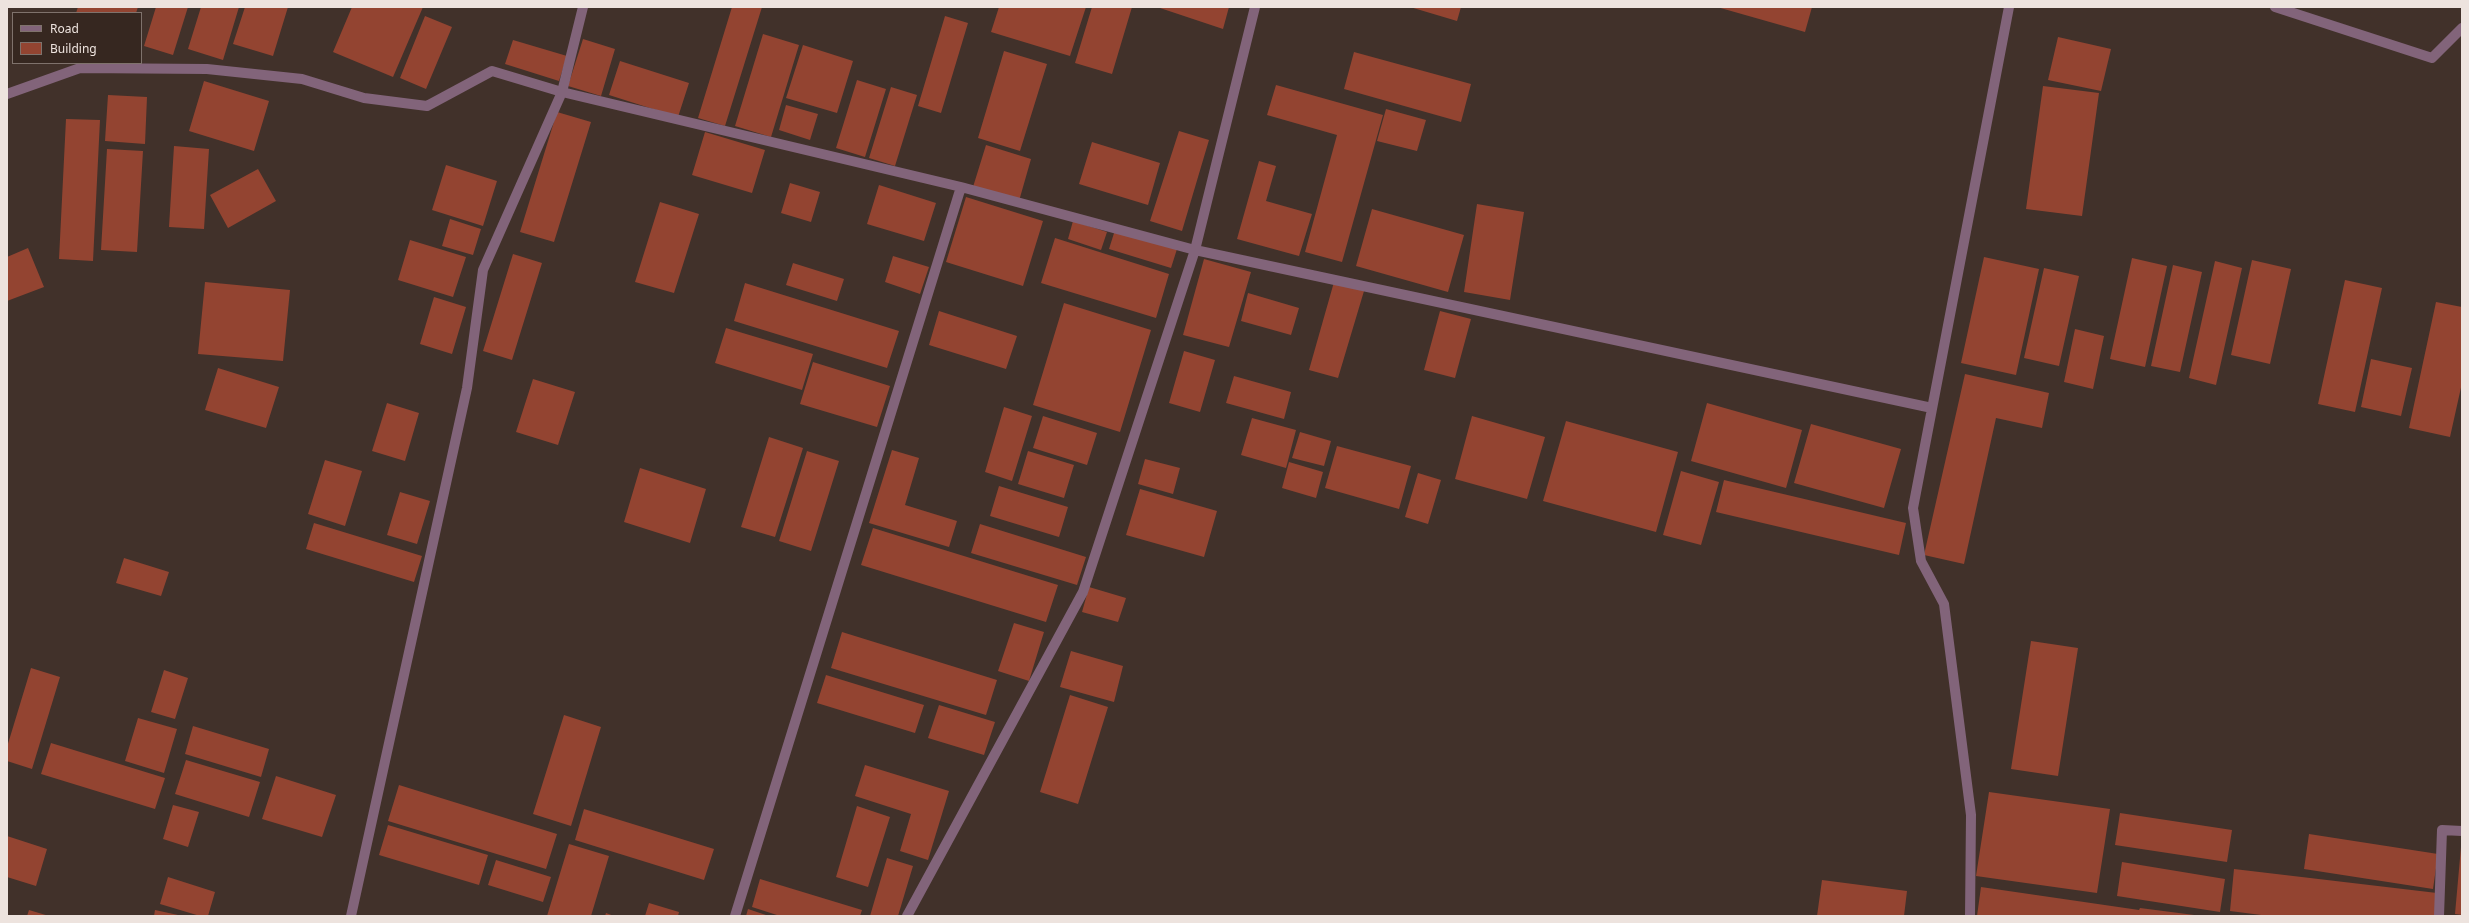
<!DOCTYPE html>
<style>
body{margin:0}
#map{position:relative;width:2469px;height:923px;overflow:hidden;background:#41312a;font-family:"Noto Sans",sans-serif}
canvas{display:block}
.frame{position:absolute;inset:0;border:8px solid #ede3de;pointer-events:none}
.legend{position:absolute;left:12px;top:12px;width:130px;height:52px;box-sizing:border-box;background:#362720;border:1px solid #7f726c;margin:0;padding:5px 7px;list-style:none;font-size:12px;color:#ede3de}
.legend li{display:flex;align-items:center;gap:8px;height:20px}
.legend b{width:20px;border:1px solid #7f726c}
</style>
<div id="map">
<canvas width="2469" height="923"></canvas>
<div class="frame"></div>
<ul class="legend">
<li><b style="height:5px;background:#82647a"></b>Road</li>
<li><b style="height:11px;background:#934431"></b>Building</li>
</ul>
</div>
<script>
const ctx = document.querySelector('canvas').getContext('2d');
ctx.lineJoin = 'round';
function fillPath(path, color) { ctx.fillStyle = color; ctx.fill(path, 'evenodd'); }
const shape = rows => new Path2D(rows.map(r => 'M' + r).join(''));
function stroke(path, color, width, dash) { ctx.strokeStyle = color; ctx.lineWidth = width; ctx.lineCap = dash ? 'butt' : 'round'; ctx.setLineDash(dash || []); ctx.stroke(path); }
const building = shape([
 [78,7,138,7,136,13,76,13],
 [156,7,188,7,173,55,144,46],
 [201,7,239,7,223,60,188,49],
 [245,7,288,7,273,56,233,44],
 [352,7,423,7,393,77,333,52],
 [732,7,762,7,725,126,698,118],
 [999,7,1086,7,1070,56,991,32],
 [1092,7,1132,7,1112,74,1075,63],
 [1157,7,1229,7,1223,29],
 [1410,7,1461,7,1457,21],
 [1717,7,1812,7,1805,32],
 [425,16,452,27,426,89,400,78],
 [945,16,968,23,941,113,918,106],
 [763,34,799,45,771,137,735,126],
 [2058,37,2111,49,2101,91,2048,80],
 [583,39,615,49,601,96,568,86],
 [513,40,567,56,559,81,505,64],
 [803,45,853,61,837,113,786,98],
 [1004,51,1047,64,1020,151,978,138],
 [1354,52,1471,84,1461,122,1344,89],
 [620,61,689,83,678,117,609,95],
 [857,80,886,89,865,157,836,148],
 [204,81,269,101,254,151,189,131],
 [1276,85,1383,115,1342,262,1305,252,1337,135,1267,115],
 [2043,86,2099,93,2082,216,2026,209],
 [891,87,917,95,895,166,869,158],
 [108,95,147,97,145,144,105,141],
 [786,105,818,114,810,140,779,130],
 [1386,109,1426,120,1417,151,1377,141],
 [557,112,591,122,554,242,520,232],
 [66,119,100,120,93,261,59,259],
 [1179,131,1209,140,1182,231,1150,221],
 [705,132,765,150,752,193,692,175],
 [1092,142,1160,163,1148,205,1079,184],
 [986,145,1031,159,1019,201,973,187],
 [174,146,209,149,204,229,169,227],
 [107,149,143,151,137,252,101,250],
 [1259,161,1276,166,1266,201,1312,214,1299,256,1237,239],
 [446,165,497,181,483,226,432,210],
 [258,169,276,201,228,228,210,195],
 [790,183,820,192,811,222,781,213],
 [879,185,936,203,924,241,867,224],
 [966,197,1043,221,1023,286,946,262],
 [660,202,699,214,674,293,635,282],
 [1477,204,1524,212,1510,300,1464,292],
 [1372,209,1464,235,1448,292,1356,266],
 [450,219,481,229,473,255,442,246],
 [1073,221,1107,232,1101,250,1068,239],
 [1115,230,1177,249,1171,268,1109,249],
 [1055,238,1169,274,1156,318,1041,283],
 [410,240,466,257,453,297,398,280],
 [28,248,44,287,7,301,7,257],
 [513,254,542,263,512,360,483,351],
 [893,256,929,267,920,294,885,282],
 [1984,257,2039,269,2016,375,1961,363],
 [2132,258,2167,266,2145,367,2110,359],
 [1204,259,1251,272,1229,347,1183,335],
 [2252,260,2291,269,2270,364,2231,355],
 [2215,261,2242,268,2216,385,2189,378],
 [793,263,844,279,837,301,786,285],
 [2173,265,2202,272,2180,372,2151,366],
 [2044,268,2079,276,2059,366,2024,358],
 [2345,280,2382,288,2355,412,2318,404],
 [205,282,290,290,283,361,198,354],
 [1334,282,1364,291,1338,378,1309,370],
 [745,283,899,331,887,368,734,321],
 [1248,293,1299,308,1291,335,1241,321],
 [434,297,466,307,452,354,420,344],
 [2436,302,2462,307,2462,383,2450,437,2409,428],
 [1064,303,1151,330,1120,432,1033,405],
 [939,311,1017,336,1006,369,929,345],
 [1440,311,1471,319,1455,378,1424,370],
 [726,328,813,354,802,390,715,363],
 [2075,329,2104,336,2093,389,2064,382],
 [1184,351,1215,360,1200,412,1169,403],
 [2371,359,2412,368,2401,416,2361,407],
 [813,362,890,386,877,427,800,404],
 [218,368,279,387,266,428,205,410],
 [1965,374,2049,393,2042,428,1996,418,1964,564,1924,555],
 [1234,376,1291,392,1284,419,1226,403],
 [533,379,575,392,558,445,516,432],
 [387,403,419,413,405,461,372,451],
 [1707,403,1802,430,1786,488,1691,461],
 [1004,407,1032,416,1012,481,985,472],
 [1043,416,1097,433,1087,465,1033,448],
 [1472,416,1545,437,1527,499,1455,479],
 [1252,418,1296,430,1286,468,1241,455],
 [1566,421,1678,452,1656,532,1543,501],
 [1811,424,1901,449,1884,508,1794,483],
 [1300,432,1331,441,1324,466,1292,458],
 [769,437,803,448,775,537,741,527],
 [1337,446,1411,466,1399,509,1325,488],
 [892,450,919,458,905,505,957,521,949,547,869,523],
 [807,451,839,461,811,551,779,541],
 [1028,451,1074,465,1064,498,1018,484],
 [1145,459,1180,468,1173,494,1138,484],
 [325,460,362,471,345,526,308,514],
 [1289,462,1323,472,1316,498,1282,488],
 [640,468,706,489,690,543,624,522],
 [1681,471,1719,482,1701,545,1663,535],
 [1418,473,1441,480,1428,524,1405,517],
 [1724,480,1906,523,1899,555,1716,512],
 [999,486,1068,507,1059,537,990,516],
 [1140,489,1217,511,1204,557,1126,535],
 [400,492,430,501,417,544,387,535],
 [314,523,422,556,414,582,306,549],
 [980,524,1086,557,1077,585,971,553],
 [873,528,1058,585,1046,622,861,565],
 [124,558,169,572,161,596,116,583],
 [1089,587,1126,598,1118,622,1082,612],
 [1014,623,1044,632,1029,681,998,671],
 [842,632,997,680,986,715,831,668],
 [2031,641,2078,648,2058,776,2011,769],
 [1071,651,1123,666,1114,702,1060,687],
 [31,668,60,677,32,769,7,761,7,747],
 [164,670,188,678,175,719,151,712],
 [826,675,924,705,915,733,817,703],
 [1070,695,1108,707,1078,804,1040,792],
 [939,705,995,722,984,755,928,738],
 [564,715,601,727,571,826,533,814],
 [138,718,177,729,164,773,125,761],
 [193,726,269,749,261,777,185,754],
 [51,743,165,778,155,809,41,774],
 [186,760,260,782,249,817,175,794],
 [865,765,949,791,928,860,900,851,911,814,855,796],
 [276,776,336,795,322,837,262,819],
 [399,785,557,834,546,869,388,821],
 [1989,792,2110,809,2097,893,1976,876],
 [173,805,199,812,188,847,163,839],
 [857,806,890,817,868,887,836,877],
 [584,809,714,849,704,880,575,840],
 [2120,813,2232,830,2227,862,2115,845],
 [388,825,488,855,479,885,379,855],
 [2309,834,2438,854,2433,889,2304,869],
 [7,836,47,849,36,886,7,877],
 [569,844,609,856,591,916,547,916],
 [2461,847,2462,848,2462,915,2455,914],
 [887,858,913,866,898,916,870,916],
 [496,860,551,877,543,902,488,885],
 [2122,862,2225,879,2220,912,2117,896],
 [2234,869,2437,893,2435,916,2269,916,2230,911],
 [168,877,215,892,208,916,200,916,160,904],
 [760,879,862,910,860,916,780,916,752,907],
 [1822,880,1907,891,1904,916,1817,916],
 [1981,887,2139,910,2140,908,2202,916,1977,916],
 [649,903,679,912,678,916,645,916],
 [748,909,769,916,746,916],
 [29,910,49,916,27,916],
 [155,910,178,915,178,916,154,916],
 [606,913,614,916,605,916]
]);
const minor = shape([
 [2275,7,2432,58,2462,28],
 [7,94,80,68,207,69,302,79,364,98,427,106,492,71,562,92,961,187,1195,250,1932,408],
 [351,916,467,388,483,270,562,92,583,7],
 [735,916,961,187],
 [907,916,1083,592,1195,250,1255,7],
 [1970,916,1971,815,1944,604,1921,561,1913,508,2009,7],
 [2439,916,2442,830,2462,831]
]);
fillPath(building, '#934431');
stroke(minor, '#82647a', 10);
</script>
